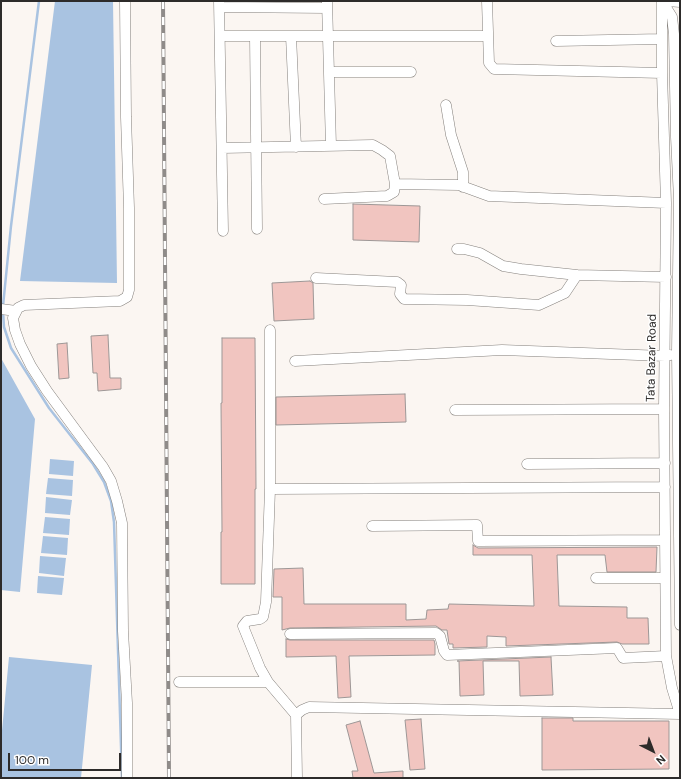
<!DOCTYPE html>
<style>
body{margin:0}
#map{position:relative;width:681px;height:779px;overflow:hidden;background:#fbf6f2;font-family:"DM Sans",sans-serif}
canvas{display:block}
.frame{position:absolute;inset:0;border:2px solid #2d2b2a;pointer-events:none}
.north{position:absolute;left:633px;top:731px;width:40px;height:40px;-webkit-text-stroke:3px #fff;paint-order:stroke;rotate:138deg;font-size:11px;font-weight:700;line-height:16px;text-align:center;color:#2d2b2a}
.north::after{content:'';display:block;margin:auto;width:14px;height:18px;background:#2d2b2a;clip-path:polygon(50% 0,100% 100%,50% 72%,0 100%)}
.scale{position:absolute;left:8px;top:753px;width:113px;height:18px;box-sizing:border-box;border:2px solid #2d2b2a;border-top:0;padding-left:5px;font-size:12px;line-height:14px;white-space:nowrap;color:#2d2b2a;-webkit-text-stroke:3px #fff;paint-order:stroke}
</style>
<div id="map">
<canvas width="681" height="779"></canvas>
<div class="frame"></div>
<div class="north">N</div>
<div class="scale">100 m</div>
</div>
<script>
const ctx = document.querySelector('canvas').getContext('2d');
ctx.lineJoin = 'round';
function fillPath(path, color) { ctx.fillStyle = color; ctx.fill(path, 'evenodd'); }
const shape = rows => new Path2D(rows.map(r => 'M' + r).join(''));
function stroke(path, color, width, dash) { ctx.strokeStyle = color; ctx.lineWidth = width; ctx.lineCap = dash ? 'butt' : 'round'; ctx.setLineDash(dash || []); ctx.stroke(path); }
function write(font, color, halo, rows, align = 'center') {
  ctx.font = font + ' "DM Sans",sans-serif'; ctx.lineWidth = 3; ctx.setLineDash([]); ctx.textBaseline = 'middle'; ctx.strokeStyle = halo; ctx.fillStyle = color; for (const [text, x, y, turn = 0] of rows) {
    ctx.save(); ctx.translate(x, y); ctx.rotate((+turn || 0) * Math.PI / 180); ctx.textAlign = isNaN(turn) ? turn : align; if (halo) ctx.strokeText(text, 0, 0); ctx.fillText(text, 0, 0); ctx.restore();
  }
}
const water = shape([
 [55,1,113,1,117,283,20,281],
 [1,358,35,419,20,592,1,590],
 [50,459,74,461,73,476,49,474],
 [48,478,73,480,72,496,46,494],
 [46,497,72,500,70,515,45,513],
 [45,517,70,519,69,535,43,533],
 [43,536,68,538,67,555,41,553],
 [40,556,66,558,64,576,39,573],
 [38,576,64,578,62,595,37,593],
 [9,657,92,665,81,778,1,778,1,741]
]);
const stream = shape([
 [3,306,11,226,39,1],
 [3,311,4,327,11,348,49,408,93,464,104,482,111,501,114,522,122,778]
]);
const building = shape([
 [353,204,420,206,419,242,353,240,353,204],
 [310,281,313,283,314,319,274,321,272,283,310,281],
 [108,335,110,378,121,378,121,389,98,391,97,373,93,373,91,336,108,335],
 [222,338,255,338,256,489,255,489,255,584,221,584,221,532,222,532,221,403,222,403,222,338],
 [67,343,69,378,59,379,57,344,67,343],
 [405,394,406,422,276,425,276,397,405,394],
 [473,545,478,548,657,547,656,572,607,572,605,555,557,555,559,606,627,607,627,618,648,618,649,644,622,644,617,642,506,646,506,637,487,636,487,647,453,648,453,644,449,644,447,630,442,630,436,626,290,628,282,630,282,597,273,597,274,569,303,568,304,604,406,604,406,620,426,619,427,610,448,609,449,604,534,606,532,555,473,555,473,545],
 [286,639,290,640,434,640,435,644,435,655,349,656,351,697,338,698,336,656,286,657,286,639],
 [551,657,553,695,520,696,519,661,483,661,484,695,460,696,459,661,457,661,551,657],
 [542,718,573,718,573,721,669,721,669,769,542,770,542,718],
 [421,719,425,769,410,770,405,720,421,719],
 [360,721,374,773,403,771,403,778,353,778,352,771,358,771,346,725,360,721]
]);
const minor = shape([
 [125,1,126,117,129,208,129,290,127,297,120,301,24,305,18,308,13,318,15,330,20,344,31,366,47,391,103,467,111,481,117,501,122,523,123,631,127,703,127,778],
 [219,1,223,231],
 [327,1,331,146],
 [487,1,489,63,494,69,662,73],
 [662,1,662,73,666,203,664,409,666,656,672,688,680,714],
 [662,1,672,17,674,34,676,137,679,199,677,352,680,625],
 [667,1,680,2],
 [220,7,327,8],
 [220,36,255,36],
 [291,36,296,147],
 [556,41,662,39],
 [329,72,411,72],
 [446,105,451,135,463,172,463,187],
 [222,148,373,145,382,150,390,156,395,184],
 [324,199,387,196,394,192,395,184,459,185,489,196,666,203],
 [257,229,255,36,488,36],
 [457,249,464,249,480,253,503,266,521,269,577,275],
 [316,278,397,282,401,285,400,294,404,299,467,300,539,305,565,293,577,275,666,277],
 [1,309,16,311],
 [270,330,270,489,266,602,263,617,260,619,247,621,243,626,260,668,268,682,296,715,297,778],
 [295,361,502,350,665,356,670,355],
 [455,410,664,409],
 [527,464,665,463],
 [270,489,665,487],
 [372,526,477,525,478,541,665,540],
 [596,578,665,578],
 [290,634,436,633,440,636,444,651,447,655,617,648,623,658,666,656],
 [179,682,268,682],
 [296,715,302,710,309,707,680,714]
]);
const rail = shape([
 [163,1,169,778]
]);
const streetNames = [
 ["Tata Bazar Road",652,358,-89]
];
fillPath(water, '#a9c3e1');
stroke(stream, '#a9c3e1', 2.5);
fillPath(building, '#f1c5c0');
stroke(building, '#9d9796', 1);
stroke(minor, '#85817d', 11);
stroke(minor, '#fff', 10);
stroke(rail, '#8f8b89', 4);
stroke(rail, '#fff', 2.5, [8]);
write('12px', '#2d2b2a', '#fff', streetNames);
</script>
